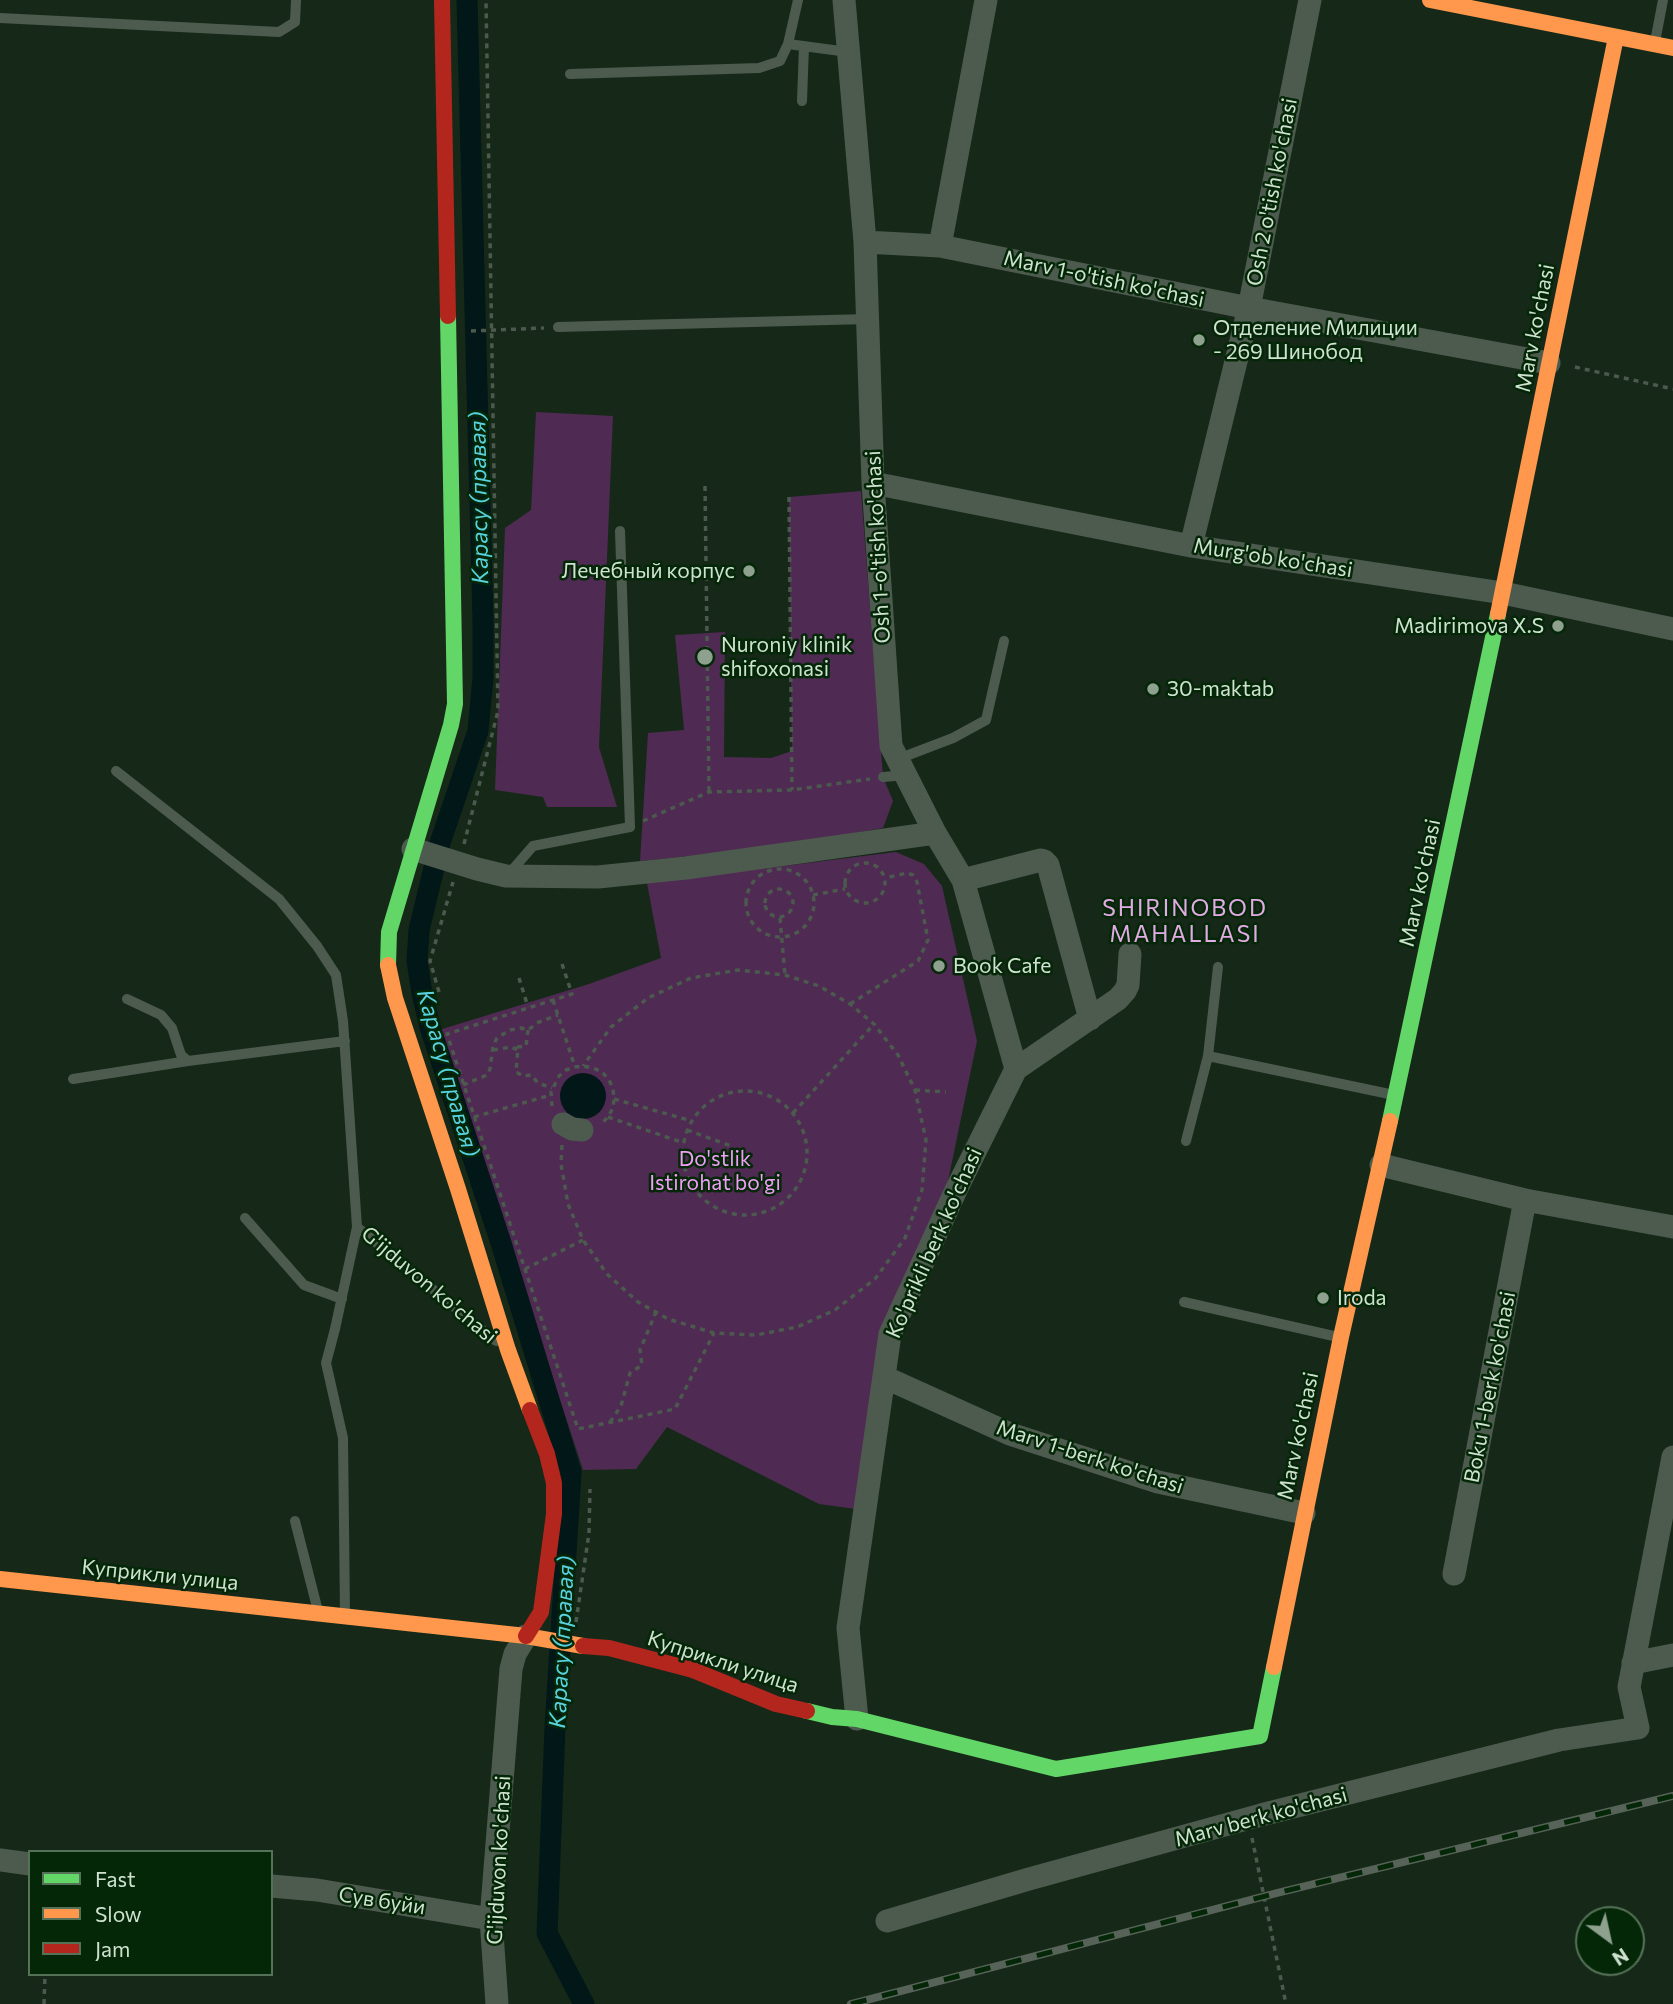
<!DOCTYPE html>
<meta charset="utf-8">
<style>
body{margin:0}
#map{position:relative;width:1673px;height:2004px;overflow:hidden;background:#162918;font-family:Commissioner,sans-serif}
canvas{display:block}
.legend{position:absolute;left:28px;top:1850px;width:245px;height:126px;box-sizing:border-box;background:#042708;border:2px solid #557258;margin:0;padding:9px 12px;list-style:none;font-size:21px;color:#cfe2cf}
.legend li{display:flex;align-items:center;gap:14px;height:35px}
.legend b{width:35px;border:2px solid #557258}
.north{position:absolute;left:1575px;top:1906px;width:70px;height:70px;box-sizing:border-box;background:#042708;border:2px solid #557258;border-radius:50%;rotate:147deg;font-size:19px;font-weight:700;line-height:28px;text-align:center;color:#cfe2cf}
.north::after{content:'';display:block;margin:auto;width:24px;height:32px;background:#8ea18f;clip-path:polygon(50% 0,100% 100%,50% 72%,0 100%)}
</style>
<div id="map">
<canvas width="1673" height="2004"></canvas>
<ul class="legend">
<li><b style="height:9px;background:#63d668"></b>Fast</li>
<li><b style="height:9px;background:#ff974d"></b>Slow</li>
<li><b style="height:9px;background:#b3261e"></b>Jam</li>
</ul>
<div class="north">N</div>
</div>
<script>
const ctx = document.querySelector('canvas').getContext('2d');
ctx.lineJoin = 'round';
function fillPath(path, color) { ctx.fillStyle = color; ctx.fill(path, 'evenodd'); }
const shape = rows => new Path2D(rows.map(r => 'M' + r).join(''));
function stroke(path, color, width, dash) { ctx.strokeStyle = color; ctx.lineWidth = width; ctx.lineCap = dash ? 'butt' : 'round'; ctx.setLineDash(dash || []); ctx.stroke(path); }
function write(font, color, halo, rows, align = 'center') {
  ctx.font = font + ' Commissioner,sans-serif'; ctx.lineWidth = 5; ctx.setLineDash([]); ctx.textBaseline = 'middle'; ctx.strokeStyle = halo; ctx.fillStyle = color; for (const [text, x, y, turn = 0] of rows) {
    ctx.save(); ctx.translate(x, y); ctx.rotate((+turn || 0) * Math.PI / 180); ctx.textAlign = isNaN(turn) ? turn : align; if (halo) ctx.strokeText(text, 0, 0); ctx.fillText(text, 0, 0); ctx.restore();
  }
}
const green = shape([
 [536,412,613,416,599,747,617,807,547,807,543,797,495,790,505,528,531,510],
 [861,491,883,777,893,801,883,828,765,849,640,861,648,733,684,730,675,635,725,632,724,757,771,758,792,751,789,497],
 [896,852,924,864,942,886,977,1041,947,1186,882,1336,856,1509,819,1504,667,1427,636,1469,583,1470,439,1030,589,984,661,958,647,883]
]);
const water = shape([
 '560 1096a23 23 0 1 1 46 0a23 23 0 1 1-46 0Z'
]);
const canal = shape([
 [467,0,483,620,483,678,478,731,440,843,419,930,417,961,422,993,430,1027,501,1243,571,1472,555,1728,547,1933,584,2004]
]);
const path = shape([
 [471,331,544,328],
 [1575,367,1673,389],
 [705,486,709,792],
 [789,497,792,790],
 [643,821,709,792,792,790,870,779],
 [464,844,498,711,486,0],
 '845 883a20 20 0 1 1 40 0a20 20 0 1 1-40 0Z',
 '746 903a34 34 0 1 1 68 0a34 34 0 1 1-68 0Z',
 '765 903a14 14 0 1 1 28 0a14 14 0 1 1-28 0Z',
 [813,895,845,889],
 [780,918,785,975],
 [562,964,572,994,447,1034,578,1429,675,1409,714,1333],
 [519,978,528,1007],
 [439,992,430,961,453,882],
 [553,1000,575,1067],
 [850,1004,918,961,928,940,917,882,913,875,907,873,885,878],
 [528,1030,526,1046,518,1047,516,1072,523,1076,531,1075,538,1083,552,1088],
 [493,1050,511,1047,518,1050],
 [463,1085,487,1075,490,1069,493,1046,497,1038,510,1030,521,1028,528,1030,539,1022,558,1015],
 [915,1090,946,1092],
 '683 1153a62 62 0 1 1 124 0a62 62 0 1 1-124 0Z',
 [614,1099,692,1121],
 [552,1106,551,1092,559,1076,566,1070,575,1067,583,1066,593,1068,602,1072,609,1080,613,1089,614,1099,613,1108,608,1117,601,1124],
 [793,1113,874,1024],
 [474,1117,551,1095],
 [608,1117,684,1143],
 [687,1130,731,1146],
 [562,1145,561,1164,568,1204,583,1240,607,1274,638,1302,668,1319,714,1333,756,1335,797,1327,835,1310,875,1279,905,1238,922,1190,926,1140,915,1090,898,1055,874,1024,850,1004,819,986,785,975,738,970,691,978,648,998,611,1027,583,1066],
 [525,1269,583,1240],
 [610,1422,621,1406,630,1373,642,1365,640,1350,656,1312],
 [576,1622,589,1533,590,1489],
 [1252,1838,1286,2004],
 [44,2004,45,1974]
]);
const lane = shape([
 [798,0,788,44,848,52],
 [0,18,279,32,295,22,296,0],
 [1655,42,1663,0],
 [570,74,759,68,780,61,788,44],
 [802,101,804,46],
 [558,327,868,319],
 [898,759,953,738,986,720,1004,641],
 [116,771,279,899,317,946,336,975,343,1021,357,1227,496,1341],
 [883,777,907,775],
 [507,876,533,846,630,827,620,531],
 [1218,967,1208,1056,1394,1095],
 [127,999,161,1015,172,1028,181,1055,188,1061,345,1041],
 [73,1079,188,1061],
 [1186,1141,1208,1056],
 [245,1218,304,1285,342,1299],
 [1184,1302,1338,1337],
 [295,1521,318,1611],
 [345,1614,343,1438,326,1363,335,1329,357,1227]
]);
const street = shape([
 [844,0,865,242,873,483,891,746,935,833,963,880,1016,1069],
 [865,242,940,246,1249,308,1549,363],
 [940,246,986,0],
 [873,483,1191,546,1503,593,1673,629],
 [1191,546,1249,308,1310,0],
 [413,849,477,869,506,876,598,877,686,868,935,833],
 [963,880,1041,860,1044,861,1048,865,1090,1019],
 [563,1124,572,1129,582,1130],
 [1381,1165,1525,1200,1673,1227],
 [884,1377,1010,1434,1158,1482,1304,1513],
 [1454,1574,1525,1200],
 [1633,1663,1673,1655],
 [857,1719,848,1628,890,1334,956,1190,1016,1069,1118,999,1125,991,1128,985,1130,954],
 [0,1860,30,1864],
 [271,1886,317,1890,491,1919],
 [887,1921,1029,1879,1261,1815,1559,1740,1638,1728,1629,1687,1673,1457],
 [497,2004,491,1919,511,1669,515,1654,526,1636]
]);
const fast = shape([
 [388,965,389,932,451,725,455,704,448,316],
 [1390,1121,1498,614],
 [807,1711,832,1717,857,1719,1056,1769,1260,1736,1274,1667]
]);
const slow = shape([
 [1430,0,1673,48],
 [1498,614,1616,37],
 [388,965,395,998,458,1189,508,1350,530,1410],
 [0,1579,526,1636,583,1646],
 [1274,1667,1341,1337,1390,1121]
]);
const jam = shape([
 [442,0,448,316],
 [526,1636,541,1612,554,1514,554,1483,547,1454,530,1410],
 [583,1646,609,1648,693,1670,776,1704,807,1711]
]);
const rail = shape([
 [851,2004,1277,1893,1673,1796]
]);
const markers = [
 [1199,340,7,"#8ea18f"],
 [749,571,7,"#8ea18f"],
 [1558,626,7,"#8ea18f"],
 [705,657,9,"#8ea18f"],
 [1153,689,7,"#8ea18f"],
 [939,966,7,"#8ea18f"],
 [1323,1298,7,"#8ea18f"]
];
const streetNames = [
 ["Osh 2 o'tish ko'chasi",1272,192,-79],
 ["Marv 1-o'tish ko'chasi",1104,279,12],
 ["Marv ko'chasi",1535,328,-79],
 ["Osh 1-o'tish ko'chasi",878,547,-93],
 ["Murg'ob ko'chasi",1273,558,9],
 ["Marv ko'chasi",1420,883,-78],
 ["Ko'prikli berk ko'chasi",934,1243,-66],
 ["G'ijduvon ko'chasi",429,1285,40],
 ["Boku 1-berk ko'chasi",1490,1387,-79],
 ["Marv ko'chasi",1298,1436,-78],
 ["Marv 1-berk ko'chasi",1090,1457,18],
 ["Куприкли улица",160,1575,6],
 ["Куприкли улица",723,1662,18],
 ["Marv berk ko'chasi",1261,1817,-15],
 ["G'ijduvon ko'chasi",499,1860,-87],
 ["Сув буйи",382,1901,9]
];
const poiNames = [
 ["Отделение Милиции",1213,328],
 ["- 269 Шинобод",1213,352],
 ["Лечебный корпус",735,571,"right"],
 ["Madirimova X.S",1544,626,"right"],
 ["Nuroniy klinik",721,645],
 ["shifoxonasi",721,669],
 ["30-maktab",1167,689],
 ["Book Cafe",953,966],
 ["Iroda",1337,1298]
];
const parkNames = [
 ["Do'stlik",715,1159],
 ["Istirohat bo'gi",715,1183]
];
const waterNames = [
 ["Карасу (правая)",479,498,-91],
 ["Карасу (правая)",448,1073,74],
 ["Карасу (правая)",562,1642,-87]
];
const neighbourhoodNames = [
 ["SHIRINOBOD",1185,908],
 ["MAHALLASI",1185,934]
];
fillPath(green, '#4f2a52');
fillPath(water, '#021718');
stroke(canal, '#021718', 21);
stroke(path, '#4c594e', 3.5, [5, 5]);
stroke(lane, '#4d5b4f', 10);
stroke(street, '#4d5b4f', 23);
stroke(fast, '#63d668', 16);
stroke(slow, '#ff974d', 16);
stroke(jam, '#b3261e', 16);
stroke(rail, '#576358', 8);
stroke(rail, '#042708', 5, [16]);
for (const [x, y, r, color] of markers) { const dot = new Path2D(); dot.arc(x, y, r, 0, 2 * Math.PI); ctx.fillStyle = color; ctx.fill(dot); stroke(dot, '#042708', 2.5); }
write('21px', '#cfe2cf', '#042708', streetNames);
write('21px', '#cfe2cf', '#042708', poiNames, 'left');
write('21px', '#f19ff5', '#042708', parkNames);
write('italic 23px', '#58d2df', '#042708', waterNames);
ctx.letterSpacing = '2px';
write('23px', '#e2abe4', '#042708', neighbourhoodNames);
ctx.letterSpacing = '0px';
</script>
